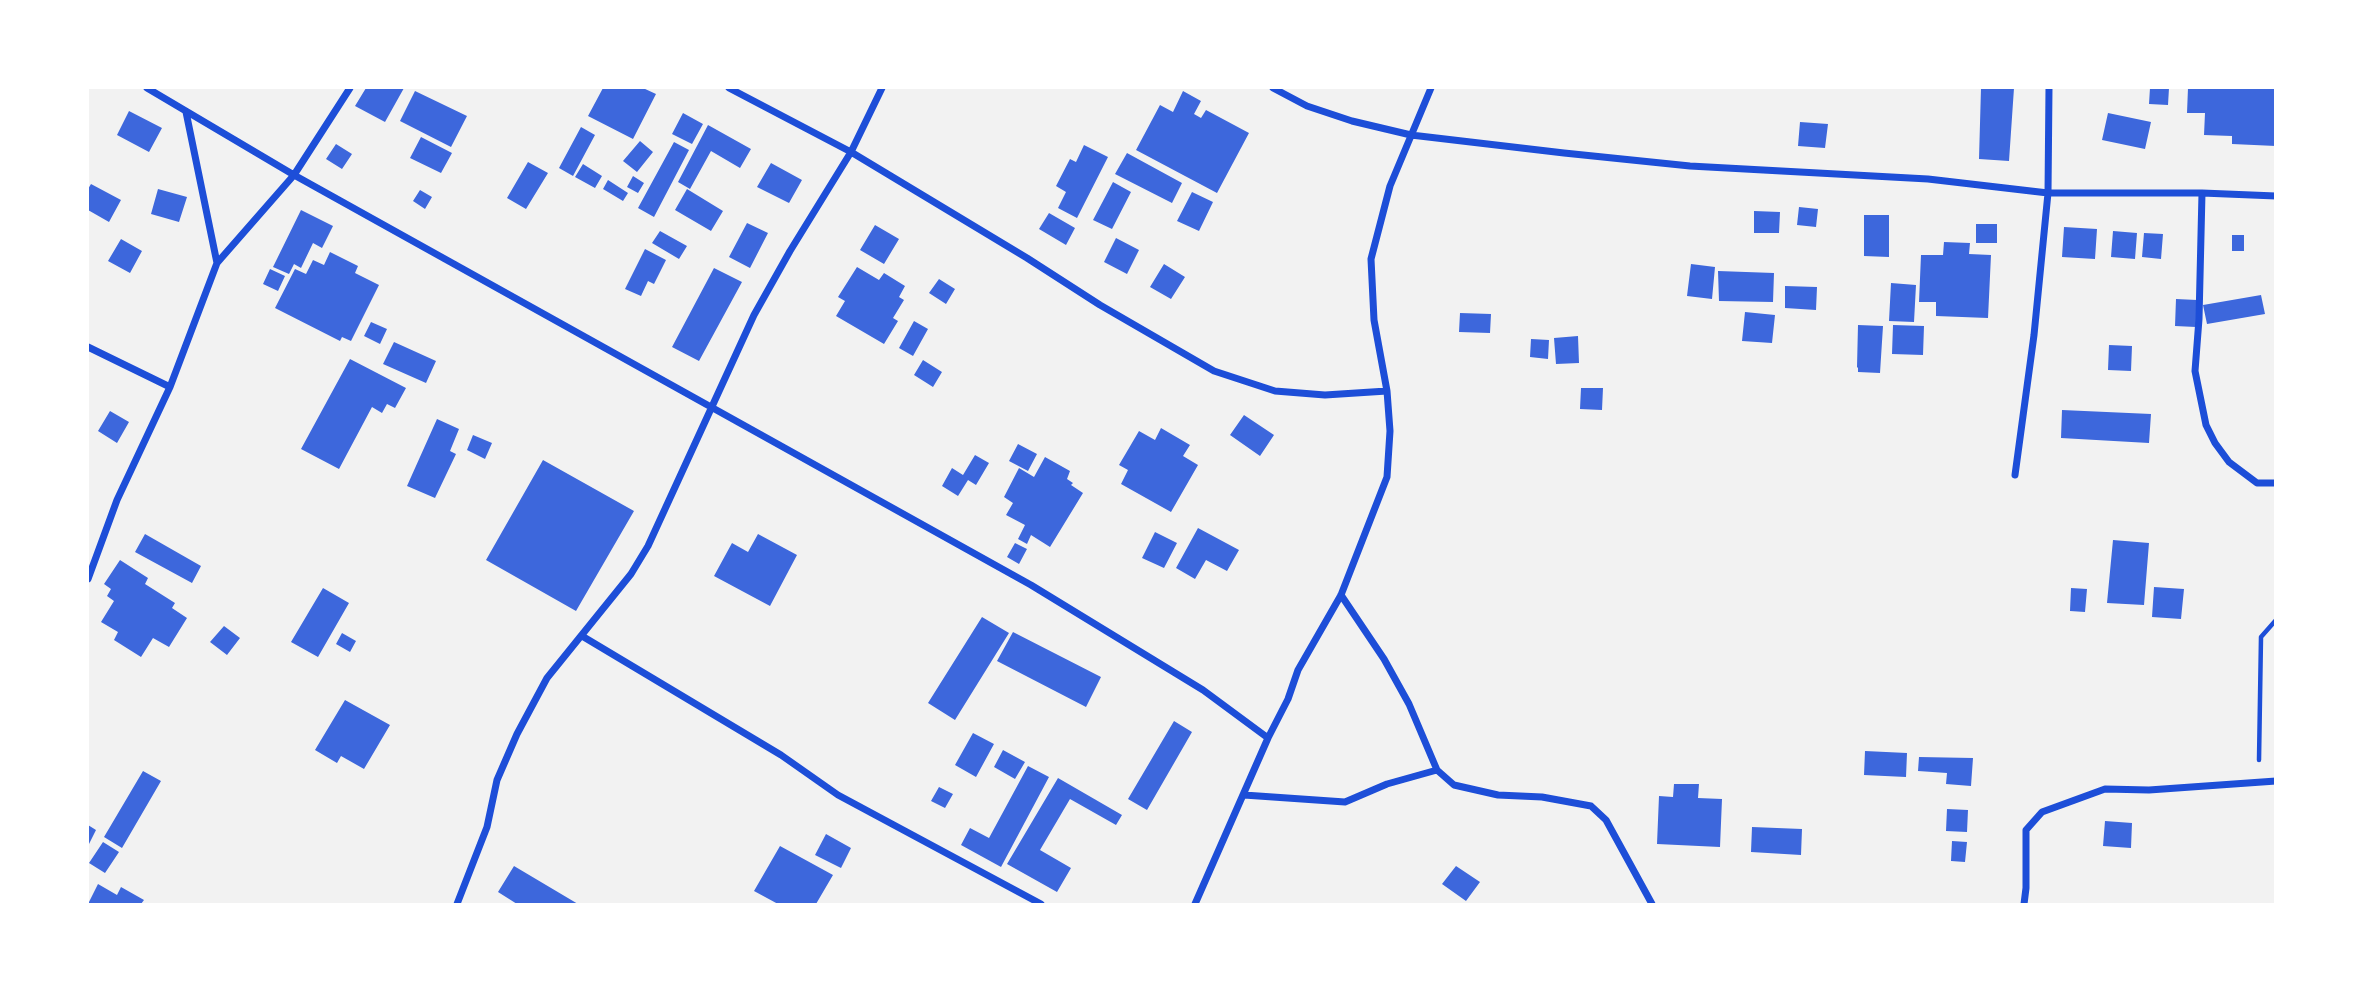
<!DOCTYPE html>
<style>
body{margin:0}
#map{position:relative;width:2363px;height:992px;overflow:hidden;background:#f2f2f2;font-family:"Alegreya Sans",sans-serif}
canvas{display:block}
.frame{position:absolute;inset:0;border:89px solid #fff;pointer-events:none}
</style>
<div id="map">
<canvas width="2363" height="992"></canvas>
<div class="frame"></div>
</div>
<script>
const ctx = document.querySelector('canvas').getContext('2d');
ctx.lineJoin = 'round';
function fillPath(path, color) { ctx.fillStyle = color; ctx.fill(path, 'evenodd'); }
const shape = rows => new Path2D(rows.map(r => 'M' + r).join(''));
function stroke(path, color, width, dash) { ctx.strokeStyle = color; ctx.lineWidth = width; ctx.lineCap = dash ? 'butt' : 'round'; ctx.setLineDash(dash || []); ctx.stroke(path); }
const building = shape([
 [366,88,404,88,385,122,355,106],
 [603,88,643,88,656,94,633,139,588,116],
 [1981,88,2014,88,2009,161,1979,159],
 [2150,88,2169,88,2168,105,2149,104],
 [2188,88,2276,88,2276,146,2232,144,2232,136,2204,135,2205,113,2187,113],
 [415,91,467,116,451,147,400,121],
 [1183,91,1201,101,1194,114,1201,118,1206,110,1249,133,1217,193,1136,150,1160,105,1173,112],
 [129,111,162,128,149,152,117,135],
 [683,113,703,124,692,144,672,134],
 [2108,113,2151,122,2145,149,2102,140],
 [1800,122,1828,124,1825,148,1798,146],
 [708,125,751,149,740,168,711,151,690,189,678,182],
 [581,127,595,135,573,176,559,168],
 [421,137,452,153,441,173,410,158],
 [640,141,653,152,637,172,623,161],
 [674,142,689,150,654,217,638,208],
 [336,144,352,154,342,169,326,159],
 [1084,145,1108,157,1077,218,1058,208,1066,192,1056,186,1070,159,1076,162],
 [1127,153,1182,183,1172,203,1115,174],
 [528,162,548,173,526,209,507,198],
 [771,163,802,180,789,203,757,187],
 [583,164,602,176,595,188,575,177],
 [633,176,644,183,638,193,627,187],
 [608,180,628,193,623,201,603,189],
 [1113,182,1131,192,1112,229,1093,220],
 [91,184,121,200,109,222,88,210,88,189],
 [158,189,187,197,179,222,151,214],
 [687,189,723,211,711,231,675,210],
 [420,190,432,197,425,209,413,201],
 [1192,192,1213,202,1199,231,1177,221],
 [1799,207,1818,209,1816,227,1797,225],
 [301,210,333,226,322,248,313,243,301,268,294,264,289,274,273,267],
 [1754,211,1780,212,1779,233,1754,233],
 [1049,213,1075,228,1066,245,1039,229],
 [1864,215,1889,215,1889,257,1864,256],
 [747,223,768,233,750,268,729,257],
 [1976,224,1997,224,1997,243,1976,243],
 [875,225,899,239,884,264,860,250],
 [2064,227,2097,229,2095,259,2062,257],
 [660,231,687,246,679,259,652,243],
 [2113,231,2137,233,2135,259,2111,257],
 [2144,233,2163,234,2161,259,2142,257],
 [2232,235,2244,235,2244,251,2232,251],
 [1116,238,1139,250,1127,274,1104,262],
 [121,239,142,251,130,273,108,261],
 [1944,242,1970,243,1969,254,1991,255,1988,318,1936,316,1936,302,1919,302,1921,255,1943,255],
 [645,249,666,260,654,284,648,281,641,296,625,289],
 [330,252,358,266,355,273,379,285,351,341,342,337,340,341,275,308,295,269,306,274,313,260,324,265],
 [1164,264,1185,277,1171,299,1150,287],
 [1691,264,1715,267,1712,299,1687,296],
 [857,267,879,280,884,273,905,286,899,297,904,300,893,318,898,321,884,344,836,316,845,301,838,297],
 [714,268,742,282,699,361,672,347],
 [270,269,285,276,278,291,263,284],
 [1718,271,1774,273,1773,302,1719,301],
 [939,279,955,289,946,304,929,293],
 [1891,283,1916,285,1914,322,1889,321],
 [1785,286,1817,287,1816,310,1785,308],
 [2261,295,2265,314,2207,324,2203,305],
 [2176,299,2197,300,2196,327,2175,326],
 [1745,312,1775,315,1772,343,1742,341],
 [1460,313,1491,314,1490,333,1459,332],
 [914,321,928,329,913,356,899,348],
 [371,322,387,329,380,344,364,336],
 [1858,325,1883,326,1880,373,1858,372,1858,368,1857,367],
 [1893,325,1924,326,1923,355,1892,354],
 [1578,336,1579,363,1556,364,1554,338],
 [1531,339,1549,340,1548,359,1530,357],
 [394,342,436,361,426,383,383,364],
 [2109,345,2132,346,2131,371,2108,370],
 [350,359,406,388,395,408,387,404,382,413,372,407,339,469,301,449],
 [923,360,942,372,933,387,914,375],
 [1581,388,1603,388,1602,410,1580,409],
 [2062,410,2151,414,2149,443,2061,438],
 [110,411,129,422,117,443,98,431],
 [1244,415,1274,435,1260,456,1230,435],
 [437,419,459,429,450,451,456,454,435,498,407,486],
 [1161,428,1190,445,1183,456,1198,465,1171,512,1121,484,1128,470,1119,465,1139,431,1155,440],
 [473,435,492,443,485,459,467,450],
 [1018,444,1037,454,1028,471,1009,461],
 [975,455,989,463,976,485,968,480,958,496,942,486,952,468,963,475],
 [1045,457,1070,471,1067,479,1073,483,1071,485,1083,493,1050,547,1031,535,1027,544,1018,539,1025,525,1006,515,1013,503,1004,497,1019,468,1034,477],
 [543,460,634,511,576,611,486,560],
 [1198,528,1239,550,1227,571,1206,560,1195,579,1176,568],
 [1155,532,1177,543,1164,568,1142,558],
 [145,534,201,566,192,583,135,552],
 [758,534,797,555,770,606,714,576,732,543,748,552],
 [2113,540,2149,543,2144,605,2107,603],
 [1015,543,1027,549,1019,564,1007,557],
 [120,560,148,578,145,584,175,603,172,608,187,618,169,647,153,638,141,657,114,640,118,632,101,622,114,601,107,596,111,589,104,584],
 [2154,587,2184,589,2181,619,2152,617],
 [323,588,349,603,318,657,291,642],
 [2071,588,2087,589,2085,612,2070,611],
 [982,617,1009,633,955,720,928,703],
 [224,626,240,638,227,655,210,642],
 [1013,632,1101,677,1086,707,997,661],
 [342,633,356,641,350,652,336,644],
 [345,700,390,725,364,769,341,756,337,763,315,750],
 [1174,721,1192,732,1147,810,1128,799],
 [973,733,994,744,976,777,955,765],
 [1003,750,1025,762,1015,779,994,767],
 [1865,751,1907,753,1906,777,1864,775],
 [1919,757,1973,758,1971,786,1946,784,1947,773,1918,771],
 [1028,766,1049,777,1001,867,961,845,970,828,989,838],
 [143,771,161,781,122,848,104,837],
 [1058,778,1122,815,1116,825,1070,799,1040,850,1071,868,1057,892,1007,864],
 [1674,784,1699,784,1698,798,1722,799,1720,847,1657,844,1659,796,1673,797],
 [939,787,953,794,945,808,931,801],
 [1947,809,1968,810,1967,832,1946,831],
 [2105,821,2132,823,2131,848,2103,846],
 [88,825,96,830,88,846],
 [1752,827,1802,829,1801,855,1751,852],
 [826,834,851,848,841,868,815,855],
 [1952,841,1967,842,1965,862,1951,861],
 [103,842,119,852,105,873,89,863],
 [780,846,833,875,816,904,778,904,754,891],
 [514,866,578,904,517,904,498,892],
 [1456,866,1480,882,1466,901,1442,884],
 [98,884,117,895,121,887,144,900,141,904,88,904]
]);
const path = shape([
 [2259,760,2261,637,2276,620]
]);
const minor = shape([
 [147,88,294,175,1031,585,1203,690,1268,738,1195,904],
 [729,88,851,152,1027,258,1100,305,1214,371,1275,391,1325,395,1387,391],
 [1273,88,1307,106,1352,121,1411,135,1564,153,1690,166,1928,179,2048,193,2202,193,2276,196],
 [186,112,217,263],
 [2202,193,2199,319,2195,371,2206,425,2215,443,2229,462,2257,483,2276,483],
 [88,347,170,387],
 [2015,475,2034,335,2048,193,2049,88],
 [88,579,117,500,170,387,217,263,294,175,350,88],
 [1341,595,1384,659,1409,704,1437,770,1454,785,1498,795,1542,797,1591,806,1606,820,1652,904],
 [582,636,781,755,838,795,1041,904],
 [1268,738,1288,699,1298,670,1341,595,1387,477,1390,431,1387,391,1374,320,1371,259,1390,186,1431,88],
 [1244,795,1345,802,1387,784,1437,770],
 [457,904,487,827,497,780,517,734,547,678,631,574,648,546,754,315,790,251,851,152,882,88],
 [2024,904,2026,888,2026,830,2042,812,2105,789,2149,790,2276,781]
]);
fillPath(building, '#3d67dc');
stroke(path, '#1d4ed8', 4.5);
stroke(minor, '#1d4ed8', 7);
</script>
